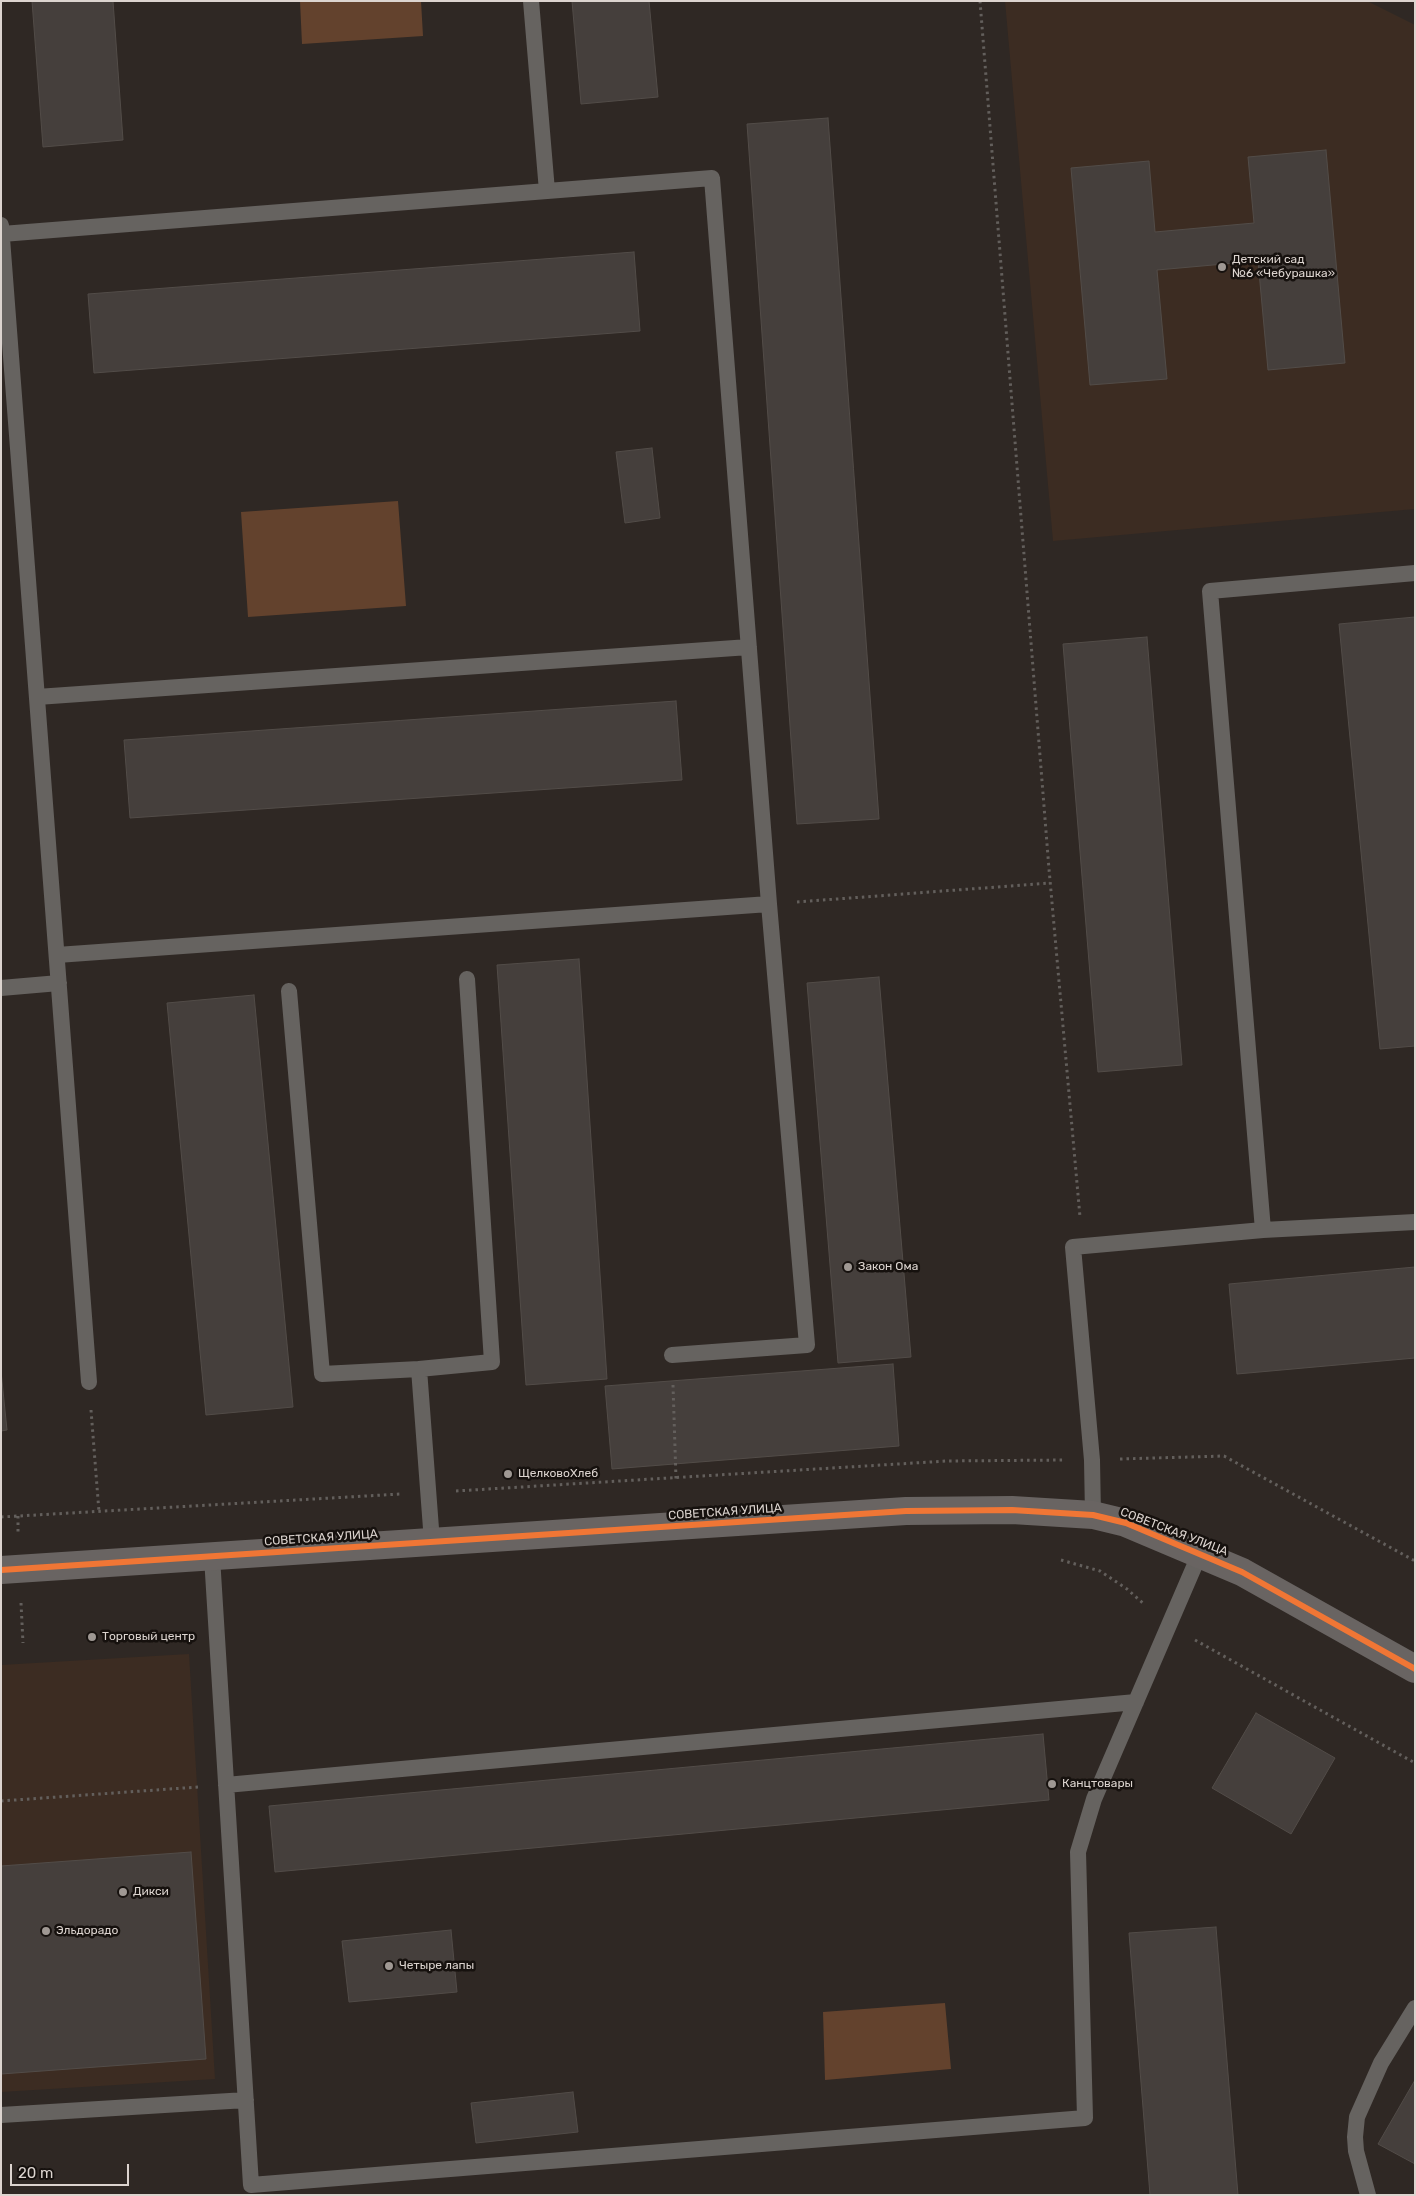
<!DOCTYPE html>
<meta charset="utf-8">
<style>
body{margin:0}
#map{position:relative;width:1416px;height:2196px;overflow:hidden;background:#2f2824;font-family:Rubik,sans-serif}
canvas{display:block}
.frame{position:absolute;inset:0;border:2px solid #dcd4cf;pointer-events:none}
.scale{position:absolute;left:10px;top:2164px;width:119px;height:22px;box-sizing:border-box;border:2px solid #dcd4cf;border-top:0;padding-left:6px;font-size:15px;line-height:18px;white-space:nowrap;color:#dcd4cf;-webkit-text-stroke:4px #16110e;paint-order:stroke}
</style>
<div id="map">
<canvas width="1416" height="2196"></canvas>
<div class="frame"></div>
<div class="scale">20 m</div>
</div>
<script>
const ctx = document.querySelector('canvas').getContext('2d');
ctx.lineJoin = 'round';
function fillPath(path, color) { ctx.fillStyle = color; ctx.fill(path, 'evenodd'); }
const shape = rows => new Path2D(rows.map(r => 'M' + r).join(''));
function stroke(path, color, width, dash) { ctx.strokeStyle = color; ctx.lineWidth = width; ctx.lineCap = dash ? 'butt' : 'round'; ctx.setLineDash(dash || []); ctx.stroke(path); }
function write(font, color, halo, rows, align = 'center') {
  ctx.font = font + ' Rubik,sans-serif'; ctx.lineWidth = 5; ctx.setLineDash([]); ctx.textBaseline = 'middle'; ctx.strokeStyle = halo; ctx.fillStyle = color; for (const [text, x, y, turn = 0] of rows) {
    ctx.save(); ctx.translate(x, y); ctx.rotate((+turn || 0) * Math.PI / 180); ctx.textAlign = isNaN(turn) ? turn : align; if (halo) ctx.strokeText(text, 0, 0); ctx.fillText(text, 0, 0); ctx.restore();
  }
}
const built = shape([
 [1005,1,1367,1,1415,25,1415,509,1053,541],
 [189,1654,215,2079,1,2092,1,1665]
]);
const green = shape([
 [300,1,421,1,423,36,302,44],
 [398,501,406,606,248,617,241,512],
 [945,2003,951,2069,825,2080,823,2012]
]);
const building = shape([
 [32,1,113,1,123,140,43,147,32,1],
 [572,1,649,1,658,97,581,104,572,1],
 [828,118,879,819,797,824,747,124,828,118],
 [1326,150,1345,363,1268,370,1258,261,1157,270,1167,379,1090,385,1071,168,1149,161,1155,232,1254,223,1248,157,1326,150],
 [634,252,640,331,94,373,88,294,634,252],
 [652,448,660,518,625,523,616,452,652,448],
 [1415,617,1415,1046,1380,1049,1339,624,1415,617],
 [1147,637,1182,1065,1098,1072,1063,644,1147,637],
 [676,701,682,780,130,818,124,740,676,701],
 [579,959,607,1379,526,1385,497,965,579,959],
 [879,977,911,1357,838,1363,807,983,879,977],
 [254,995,293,1407,206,1415,167,1003,254,995],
 [1415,1267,1415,1358,1237,1374,1229,1284,1415,1267],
 [893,1364,899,1446,612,1469,605,1386,893,1364],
 [1,1371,7,1430,1,1431,1,1371],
 [1256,1713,1335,1758,1291,1834,1212,1788,1256,1713],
 [1043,1734,1049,1800,275,1872,269,1806,1043,1734],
 [191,1852,206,2059,1,2074,1,1866,191,1852],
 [1216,1927,1238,2195,1150,2195,1129,1933,1216,1927],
 [451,1930,457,1992,349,2002,342,1941,451,1930],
 [1415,2080,1415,2164,1378,2144,1415,2080],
 [573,2092,578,2132,476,2143,471,2103,573,2092]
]);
const path = shape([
 [980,1,1049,869,1080,1217],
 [797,902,1050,883],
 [673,1385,676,1479],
 [91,1410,99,1512],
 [1120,1459,1224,1456,1415,1561],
 [456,1491,947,1461,1064,1460],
 [18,1516,18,1535],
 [1,1517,400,1494],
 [1061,1560,1100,1571,1127,1589,1145,1605],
 [21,1603,23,1643],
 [1195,1640,1415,1763],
 [1,1801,198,1787]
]);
const lane = shape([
 [531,1,547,191],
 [1,225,89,1382],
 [2,234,712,178,769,904,57,955],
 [37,697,749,647],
 [1,988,59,983],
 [289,991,322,1374,419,1369],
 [1263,1230,1210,591,1415,573],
 [672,1355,807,1345,769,904],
 [1093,1515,1092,1460,1073,1247,1263,1230,1415,1222],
 [432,1542,419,1369,492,1362,467,979],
 [212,1557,251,2185,1085,2118,1078,1852,1094,1799,1200,1553],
 [226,1785,1136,1702],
 [1,2115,246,2100],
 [1368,2195,1356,2151,1355,2137,1357,2117,1381,2063,1415,2008]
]);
const secondary = shape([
 [1,1570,906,1511,1012,1510,1093,1515,1126,1523,1242,1572,1415,1669]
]);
const cycleway = shape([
 [1,1570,906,1511,1012,1510,1093,1515,1126,1523,1242,1572,1415,1669]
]);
const markers = [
 [1222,267,5,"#9f9893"],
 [848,1267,5,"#9f9893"],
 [508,1474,5,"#9f9893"],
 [92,1637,5,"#9f9893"],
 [1052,1784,5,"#9f9893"],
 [123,1892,5,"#9f9893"],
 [46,1931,5,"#9f9893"],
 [389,1966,5,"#9f9893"]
];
const poiNames = [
 ["Детский сад",1232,260],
 ["№6 «Чебурашка»",1232,274],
 ["Закон Ома",858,1267],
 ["ЩелковоХлеб",518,1474],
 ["Торговый центр",102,1637],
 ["Канцтовары",1062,1784],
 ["Дикси",133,1892],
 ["Эльдорадо",56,1931],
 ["Четыре лапы",399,1966]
];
const streetNames = [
 ["СОВЕТСКАЯ УЛИЦА",725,1512,-4],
 ["СОВЕТСКАЯ УЛИЦА",1174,1532,21],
 ["СОВЕТСКАЯ УЛИЦА",321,1538,-4]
];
fillPath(built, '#3c2c22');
fillPath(green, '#63422d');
fillPath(building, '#453f3c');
stroke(building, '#524c48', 1);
stroke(path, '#635f5c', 3, [2.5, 4]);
stroke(lane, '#666360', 16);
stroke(secondary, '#696462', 28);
stroke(cycleway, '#f07635', 6);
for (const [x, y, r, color] of markers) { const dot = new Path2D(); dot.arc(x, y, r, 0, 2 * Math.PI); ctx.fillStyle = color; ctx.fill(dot); stroke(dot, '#16110e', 2); }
write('12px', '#dcd4cf', '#16110e', poiNames, 'left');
write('12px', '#dcd4cf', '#16110e', streetNames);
</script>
